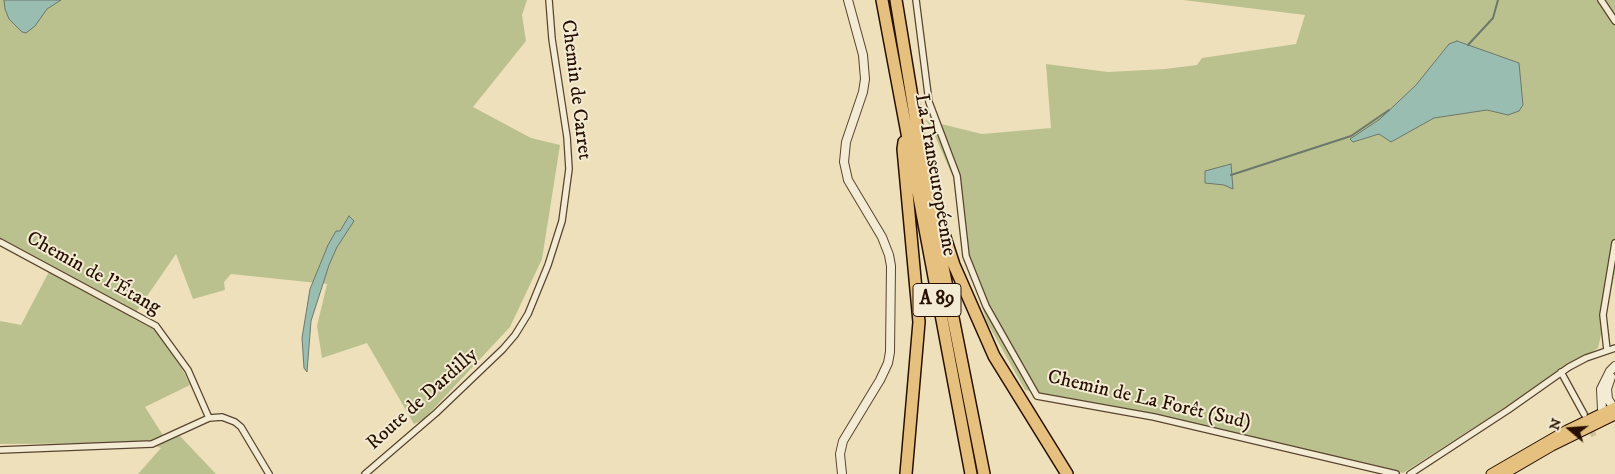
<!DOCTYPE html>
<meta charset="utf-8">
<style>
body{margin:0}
#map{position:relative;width:1615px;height:474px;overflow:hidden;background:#ede0bb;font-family:"IM FELL DW Pica",serif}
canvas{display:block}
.north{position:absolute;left:1545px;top:404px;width:50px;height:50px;-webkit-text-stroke:4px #f3ebd3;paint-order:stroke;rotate:288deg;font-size:14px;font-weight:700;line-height:20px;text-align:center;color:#281000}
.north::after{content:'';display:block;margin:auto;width:18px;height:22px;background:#281000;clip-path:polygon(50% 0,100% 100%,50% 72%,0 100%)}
</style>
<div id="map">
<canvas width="1615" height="474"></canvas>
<div class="north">N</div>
</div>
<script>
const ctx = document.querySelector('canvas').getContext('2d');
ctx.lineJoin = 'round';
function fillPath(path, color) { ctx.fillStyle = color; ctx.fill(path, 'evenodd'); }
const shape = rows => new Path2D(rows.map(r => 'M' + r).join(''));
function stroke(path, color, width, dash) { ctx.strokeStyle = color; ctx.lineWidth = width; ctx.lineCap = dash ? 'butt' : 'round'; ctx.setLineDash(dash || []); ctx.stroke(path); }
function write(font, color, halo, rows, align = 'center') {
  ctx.font = font + ' "IM FELL DW Pica",serif'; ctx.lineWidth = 4; ctx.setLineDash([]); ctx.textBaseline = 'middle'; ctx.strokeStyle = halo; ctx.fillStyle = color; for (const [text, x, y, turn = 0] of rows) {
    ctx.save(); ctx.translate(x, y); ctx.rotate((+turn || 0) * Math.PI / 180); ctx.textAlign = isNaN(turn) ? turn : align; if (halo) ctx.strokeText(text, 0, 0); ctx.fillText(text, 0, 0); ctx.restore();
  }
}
const green = shape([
 [0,0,527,0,522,15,526,41,473,107,531,138,560,145,542,259,510,327,423,420,414,424,367,343,322,358,317,326,327,284,231,274,224,282,225,290,193,299,176,254,132,318,156,330,180,364,190,385,145,407,166,440,180,436,216,474,138,474,161,448,149,443,0,444,0,321,21,325,52,266,0,238],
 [1183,0,1615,0,1615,273,1598,348,1403,473,1147,413,1025,390,987,322,966,258,953,177,931,127,925,120,982,134,1051,128,1046,64,1108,72,1165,69,1197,65,1202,58,1296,44,1305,15]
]);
const water = shape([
 [4,0,61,0,47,9,35,26,26,33,22,32,9,19,5,9,4,0],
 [1457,41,1519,63,1523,105,1519,111,1508,115,1487,110,1434,118,1391,142,1379,134,1353,142,1350,139,1380,119,1416,85,1449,44,1457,41],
 [1231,164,1233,189,1224,185,1205,183,1205,171,1231,164],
 [349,216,354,221,337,247,329,265,311,321,307,372,304,368,302,338,310,289,328,245,336,231,340,231,349,216]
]);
const stream = shape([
 [1468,45,1493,18,1498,0],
 [1231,175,1351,136,1389,110]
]);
const minorTunnel = shape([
 [1588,424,1594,436]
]);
const minor = shape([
 [916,0,929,102,957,176,966,256,986,306,1037,396,1154,417,1396,474],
 [1601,0,1615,21],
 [0,242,156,326,188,370,209,418],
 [1607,350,1603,315,1615,243],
 [1561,372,1584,414],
 [0,450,152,444,209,418,222,417,235,422,241,427,269,474],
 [365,474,436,413,503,349,515,335,528,314,548,265,562,221,569,169,567,137,552,39,549,0],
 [1410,474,1508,410,1569,367,1586,358,1615,348]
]);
const tertiary = shape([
 [1611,377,1607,389,1608,399,1615,410],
 [1606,416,1602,410,1601,389,1610,371,1615,366],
 [842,474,840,454,843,441,880,380,888,363,890,352,891,266,889,255,882,237,848,180,844,162,846,142,863,92,865,79,863,55,848,0]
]);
const primary = shape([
 [1491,474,1567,430,1615,407],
 [1504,474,1552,446,1615,415]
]);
const motorway = shape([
 [882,0,971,474],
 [896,0,925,176,984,474],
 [904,142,903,149,919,322,906,474],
 [941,225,954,265,994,356,1067,474]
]);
const shields = [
 [937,300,48]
];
const shieldNames = [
 ["A 89",937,300]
];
const streetNames = [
 ["Chemin de Carret",575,90,83],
 ["La Transeuropéenne",934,175,80],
 ["Chemin de l'Étang",93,274,29],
 ["Route de Dardilly",423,400,-42],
 ["Chemin de La Forêt (Sud)",1149,401,13]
];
fillPath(green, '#bbc18e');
fillPath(water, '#99bdb1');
stroke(water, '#6c786a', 1);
stroke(stream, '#6c786a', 2);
stroke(minorTunnel, '#cfc19f', 5.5, [5.5, 3]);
stroke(minor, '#59442f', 8);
stroke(tertiary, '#59442f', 10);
stroke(primary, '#281000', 11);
stroke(motorway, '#281000', 14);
stroke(minor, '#f3ebd3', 5.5);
stroke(tertiary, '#f3ebd3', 8);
stroke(primary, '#e6c07e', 9);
stroke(motorway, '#e6c07e', 11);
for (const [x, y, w] of shields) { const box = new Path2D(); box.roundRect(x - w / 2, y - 16.5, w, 33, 4); ctx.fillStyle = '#f3ebd3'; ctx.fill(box); stroke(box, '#281000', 1); }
write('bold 19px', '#281000', null, shieldNames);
write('20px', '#281000', '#f3ebd3', streetNames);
</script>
